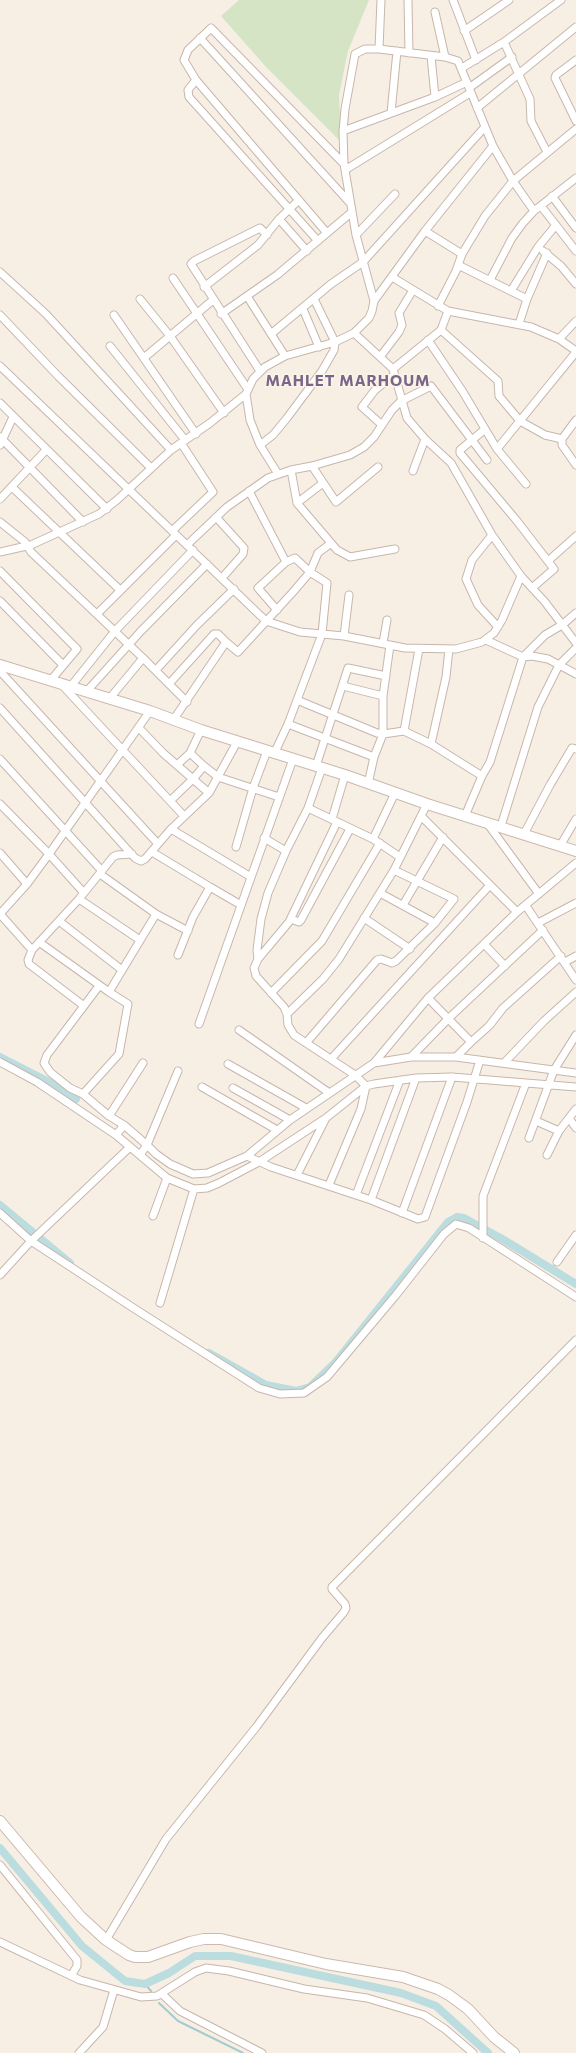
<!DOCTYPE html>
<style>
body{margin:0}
canvas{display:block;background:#f8efe4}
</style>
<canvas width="576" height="2053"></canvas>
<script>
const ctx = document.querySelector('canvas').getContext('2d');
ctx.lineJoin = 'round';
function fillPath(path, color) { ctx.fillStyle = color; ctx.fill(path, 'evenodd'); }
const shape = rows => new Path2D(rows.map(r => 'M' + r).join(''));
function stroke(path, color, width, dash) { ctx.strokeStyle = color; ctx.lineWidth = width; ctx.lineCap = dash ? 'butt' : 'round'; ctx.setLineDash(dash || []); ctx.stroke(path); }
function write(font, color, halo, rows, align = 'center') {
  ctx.font = font + ' Commissioner,sans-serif'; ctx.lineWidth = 3; ctx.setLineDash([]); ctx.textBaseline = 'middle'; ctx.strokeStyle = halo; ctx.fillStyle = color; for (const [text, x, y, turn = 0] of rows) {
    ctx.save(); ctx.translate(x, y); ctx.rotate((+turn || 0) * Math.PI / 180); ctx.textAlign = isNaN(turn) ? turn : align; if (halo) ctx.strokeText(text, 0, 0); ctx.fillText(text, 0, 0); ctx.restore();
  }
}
const green = shape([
 [239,0,369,0,348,51,339,95,341,142,267,68,221,16]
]);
const stream = shape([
 [145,1984,151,1991],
 [159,2003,178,2021,243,2053]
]);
const canal = shape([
 [0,1057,51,1083,76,1099],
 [0,1205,70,1263],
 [209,1353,266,1385,296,1391,310,1387,335,1363,448,1222,457,1217,464,1218,504,1240,576,1284],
 [0,1848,82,1946,125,1981,145,1984,169,1973,195,1956,231,1956,401,1993,436,2006,488,2053]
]);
const street = shape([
 [408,0,409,53],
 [453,0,476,60],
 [435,12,445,57],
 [464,31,509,0],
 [200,38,350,203],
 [504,42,561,0],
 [379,49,381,0],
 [431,56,435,97],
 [576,60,556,75,555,78,576,121],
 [462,68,504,42,530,99,531,121,547,152],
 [196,80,188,90,189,97,318,241],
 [469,88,512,57],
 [477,108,576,27],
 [391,113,397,51],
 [343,131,435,97,467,82],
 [345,170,470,93],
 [552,196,576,228],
 [541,206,576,251],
 [279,219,307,251],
 [425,231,462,254],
 [327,233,196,80,184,60,188,50,211,28,344,164],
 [356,235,395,194],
 [543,251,561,266,576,284],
 [458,265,527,299],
 [0,272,46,314,171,450],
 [392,277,448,311,531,327,559,339,576,351],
 [173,278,247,388],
 [490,280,512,238,523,223,534,211,576,178],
 [204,287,258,245,279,219,299,200],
 [511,291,538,247,556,225],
 [247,296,285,356],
 [140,299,170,336,224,413],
 [374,301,425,231,493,146],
 [438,306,456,271,462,254,485,216,513,181,576,129],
 [303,309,319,347],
 [221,314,277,275,352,212],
 [0,315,58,376,150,467],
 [114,315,196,434],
 [519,324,527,299,547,253],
 [441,330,498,381,499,396,520,421,545,435,562,439],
 [354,333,393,369,407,418,425,439,451,463,492,535,521,576,545,602,576,643],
 [271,334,331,284,363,262,484,128],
 [559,339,576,321],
 [428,340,463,392,497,449,526,484],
 [110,346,185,440],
 [145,357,213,300],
 [380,357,399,332,402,325,399,313,413,290],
 [0,366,266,621,300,632,344,636,405,648,456,649,482,642,494,633,502,620,521,576],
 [393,369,441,330,448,311],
 [260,371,191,264,194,261,260,228,267,235],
 [0,403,107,509],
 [576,420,562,439,562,445,576,465],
 [382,425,362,407,375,390,394,375],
 [484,430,460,450,460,453,517,521,554,569,532,588],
 [0,437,83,522],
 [0,445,13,417],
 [260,445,273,435,287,418,322,371,334,350,335,342,314,299],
 [497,449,576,352],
 [312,466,336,502,378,467],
 [291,470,297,503,337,550,350,557,395,549],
 [413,471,425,439],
 [278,474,260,445,250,420,246,394,253,379,265,367,285,356,335,342,354,333,369,318,372,311,374,301,356,235,344,164,343,131,345,109,355,54,365,49,379,49,445,57,458,61,493,146,513,181,534,211],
 [12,487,120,590],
 [249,491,286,562,258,588,277,610],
 [0,499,46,450],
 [297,503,323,483],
 [216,517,244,548,243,554,222,578],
 [0,522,25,542,31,552,143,658,187,702],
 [172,531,213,492,181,443],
 [492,535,472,560,466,579,478,605,498,627],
 [187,545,227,507,268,478,291,470,312,466,350,455,364,447,374,437,392,410,401,401,431,386,487,460],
 [0,552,31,545,99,514,117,500,171,450,210,423,246,394],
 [548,561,576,536],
 [0,571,77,649,51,680],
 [0,601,63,665],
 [97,614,176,535],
 [344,636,349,595],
 [486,640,523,657,532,656,548,659,576,674],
 [383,643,387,620],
 [156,670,197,625,234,589],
 [0,671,158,844],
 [169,684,214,634,218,634,226,642],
 [62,685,184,816],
 [71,686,115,631,193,550],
 [343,686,383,696],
 [87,691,141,631,207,564],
 [110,698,143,658],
 [297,700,377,733,383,734,404,731,431,744,482,776],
 [0,708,135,858,141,861,145,859,171,829,209,793,237,742],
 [174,719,226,642,238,652,293,592,310,572,318,553,330,544],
 [288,724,374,757],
 [139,728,163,753,209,793],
 [404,731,419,649],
 [431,744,446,677,449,649],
 [274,754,288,724,322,634,327,583,310,572,295,558,286,562],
 [0,759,102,871],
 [177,765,190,753,201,730],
 [204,766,218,777,279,797],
 [316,766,348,668,386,676],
 [368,784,374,757,383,734,383,696,390,645],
 [170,801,193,779,204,766,190,753],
 [0,804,49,854,84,893],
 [308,808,373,839,400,857],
 [421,816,517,912],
 [465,816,482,776,490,762,523,657,545,635,562,625,576,613],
 [332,819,345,775],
 [337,822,289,922,258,959,254,968,256,976,284,1007,287,1014,288,1025,294,1035,355,1075,366,1086],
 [487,823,539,894],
 [501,826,538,707,559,665,576,648],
 [171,829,251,877],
 [524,834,550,785,572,748,576,749],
 [264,838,286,851],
 [373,839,395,793],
 [560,846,576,819],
 [236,847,253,788,267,751],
 [152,852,210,887,193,917,178,955],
 [0,853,27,884],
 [100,874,156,914],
 [210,887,241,905],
 [380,893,435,923],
 [79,899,140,940],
 [403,905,443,837],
 [526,906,576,980],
 [0,914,27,884,49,854,150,711],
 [1,915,32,950,79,899,113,857,117,855,132,854],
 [364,918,410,949],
 [291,919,299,922,301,920,350,829],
 [59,921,122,970],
 [538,923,576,903],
 [39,942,109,992,156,914,188,931],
 [484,944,505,966],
 [32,950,28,960,29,964,84,1006],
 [258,959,257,950,261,919,268,893,286,851,308,808,322,768],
 [565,962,576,956],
 [99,986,47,1055,44,1063,50,1072,70,1088,83,1094,109,1116],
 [271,993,322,941,380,843],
 [428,998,471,1042,489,1026,503,1008,561,956],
 [287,1014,323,979,339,959,394,870,427,804],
 [199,1024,293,759],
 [239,1030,328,1092],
 [306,1043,377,960,381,959,392,963,396,961,435,923,454,899,394,870],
 [411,1057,449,1018,543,930],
 [456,1057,471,1042],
 [331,1059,490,885],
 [0,1062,37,1082,116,1135,124,1125],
 [505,1062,544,1021,576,992],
 [374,1063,428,998,517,912,576,863],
 [228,1064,306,1108],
 [178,1071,147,1145,156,1154,170,1164,193,1174,208,1173,247,1156,290,1120,374,1063,411,1057,456,1057,576,1073],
 [202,1087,277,1130],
 [233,1088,290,1120],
 [83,1094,119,1054,128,1004,109,992],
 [569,1118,576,1128],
 [536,1121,559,1131],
 [116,1135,167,1178,194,1189,207,1188,219,1183,259,1162,326,1118,366,1086,374,1084,416,1078,452,1077,576,1087],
 [529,1138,554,1070,576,1035],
 [140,1155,147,1145,124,1125,109,1116,143,1063],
 [547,1155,559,1131,576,1109],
 [247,1156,271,1167,371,1200,418,1219,425,1217,467,1102,480,1060],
 [297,1175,326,1118],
 [329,1185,361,1109,366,1086],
 [356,1195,400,1080],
 [371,1200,416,1078],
 [0,1213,31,1241,135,1309,259,1388,280,1394,304,1393,327,1377,396,1295,444,1234,456,1224,469,1228,576,1297],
 [402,1213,452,1077],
 [153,1216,167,1178],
 [483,1238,483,1196,526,1083],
 [557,1262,576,1235],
 [0,1275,31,1241,130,1147],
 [160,1303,194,1189],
 [0,1865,77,1960,77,1966,71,1976],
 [106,1940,166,1839,257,1726,322,1638,344,1612,346,1608,345,1604,332,1589,332,1587,576,1340],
 [0,1942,80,1980,141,1997,157,1996,195,1972,206,1968,229,1971,304,1989,367,1998,424,2015,445,2029,473,2053],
 [162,1994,180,2011,262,2053],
 [79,2053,103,2027,114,1990]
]);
const secondary = shape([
 [0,665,150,711,201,730,345,775,427,804,576,851],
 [0,1821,81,1917,106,1940,129,1955,135,1957,148,1957,190,1942,204,1939,221,1939,326,1964,403,1977,438,1989,449,1995,468,2009,494,2037,514,2053]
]);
const districtNames = [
 ["MAHLET MARHOUM",348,381]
];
fillPath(green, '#d4e4c5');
stroke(stream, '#a3cccf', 2);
stroke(canal, '#bbdddf', 8);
stroke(street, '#c7b6ac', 9);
stroke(secondary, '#ccb8ad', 12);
stroke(street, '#fff', 7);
stroke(secondary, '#fff', 10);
ctx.letterSpacing = '1px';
write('bold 15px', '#7a6689', '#fcf3e9', districtNames);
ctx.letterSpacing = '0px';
</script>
